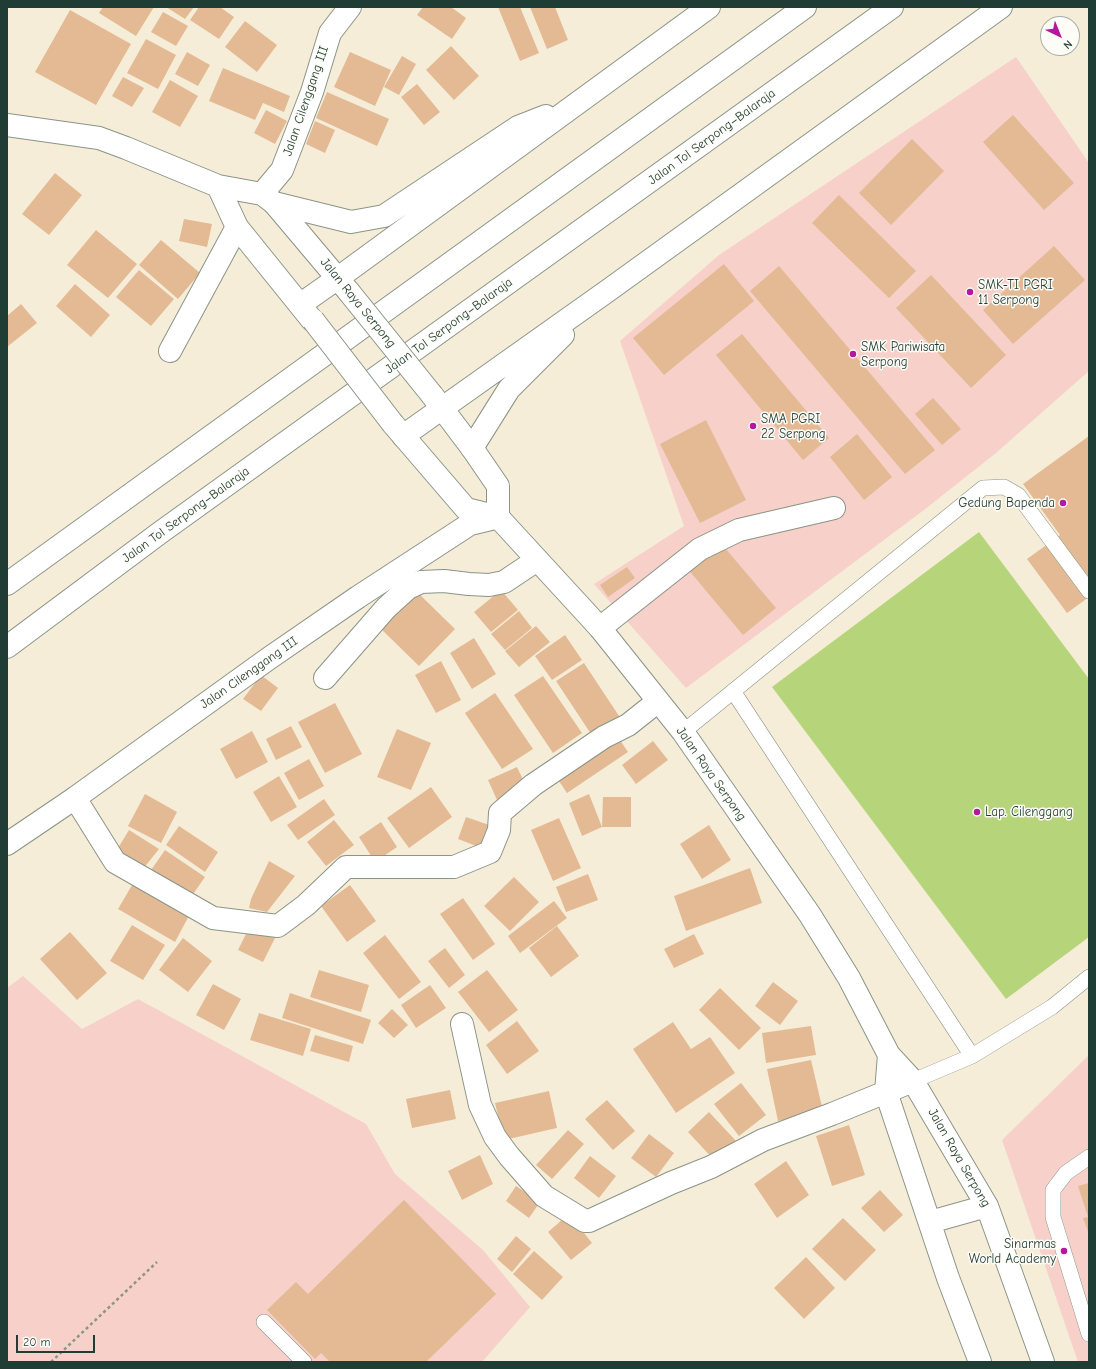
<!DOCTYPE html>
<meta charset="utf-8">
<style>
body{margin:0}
#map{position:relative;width:1096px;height:1369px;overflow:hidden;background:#f6edd9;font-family:"Comic Neue",sans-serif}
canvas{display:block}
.frame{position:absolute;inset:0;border:8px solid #1f3d34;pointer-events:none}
.north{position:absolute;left:1040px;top:16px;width:40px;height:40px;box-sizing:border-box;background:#fdfcf7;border:1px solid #a4b0a9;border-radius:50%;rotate:137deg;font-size:11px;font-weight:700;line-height:16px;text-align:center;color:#1f3d34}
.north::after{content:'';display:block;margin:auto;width:14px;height:18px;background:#b5179e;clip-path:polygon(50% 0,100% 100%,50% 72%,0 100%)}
.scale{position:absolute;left:16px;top:1335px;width:79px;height:18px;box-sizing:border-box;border:2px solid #1f3d34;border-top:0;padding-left:5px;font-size:12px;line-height:14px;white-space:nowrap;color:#1f3d34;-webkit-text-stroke:3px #fdfcf7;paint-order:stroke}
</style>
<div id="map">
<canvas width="1096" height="1369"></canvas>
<div class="frame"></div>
<div class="north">N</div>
<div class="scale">20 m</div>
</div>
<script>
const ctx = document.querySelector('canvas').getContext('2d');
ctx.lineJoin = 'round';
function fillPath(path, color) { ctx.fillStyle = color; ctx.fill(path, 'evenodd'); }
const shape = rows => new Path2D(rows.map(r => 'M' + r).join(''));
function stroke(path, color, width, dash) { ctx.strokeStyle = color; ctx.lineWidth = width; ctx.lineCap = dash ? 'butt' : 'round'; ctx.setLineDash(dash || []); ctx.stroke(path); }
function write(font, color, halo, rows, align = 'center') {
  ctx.font = font + ' "Comic Neue",sans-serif'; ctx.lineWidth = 3; ctx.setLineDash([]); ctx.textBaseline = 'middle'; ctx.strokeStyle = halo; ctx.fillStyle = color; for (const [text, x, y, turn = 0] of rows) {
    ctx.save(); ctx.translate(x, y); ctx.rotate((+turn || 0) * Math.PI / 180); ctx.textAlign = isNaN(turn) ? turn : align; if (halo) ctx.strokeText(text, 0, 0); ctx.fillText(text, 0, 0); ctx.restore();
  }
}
const built = shape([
 [1016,57,1089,163,1089,371,996,453,924,510,686,688,594,584,684,526,620,341,719,255],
 [23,976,82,1029,138,999,366,1124,395,1174,483,1250,530,1307,482,1362,7,1362,7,988],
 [1089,1055,1089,1362,1078,1362,1002,1140]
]);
const green = shape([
 [979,532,1089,679,1089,937,1006,999,772,687]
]);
const building = shape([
 [103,7,154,7,136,36,99,13],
 [166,7,194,7,185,19],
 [199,7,220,7,234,17,219,39,190,20],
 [423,7,451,7,466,18,452,39,417,15],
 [498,7,520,7,539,53,520,61],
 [530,7,555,7,568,40,547,49],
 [70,10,131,44,96,105,35,72],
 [163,12,188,26,176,46,151,32],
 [245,21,277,45,257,72,225,47],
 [146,39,176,55,158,89,127,73],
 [451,46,479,76,454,100,426,70],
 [187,52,210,65,198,86,175,74],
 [350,52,391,70,375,106,334,87],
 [402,56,416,64,399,95,384,87],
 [223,68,290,96,284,112,263,103,255,120,209,101],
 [123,77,144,88,132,107,112,96],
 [170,80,198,96,180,127,152,112],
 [417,84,440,112,424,125,401,97],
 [327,92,389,119,377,146,316,118],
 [266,110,287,121,275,144,254,133],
 [1013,115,1074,183,1044,210,983,142],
 [315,121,335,130,325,153,306,144],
 [912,139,944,171,891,225,859,193],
 [55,173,82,195,49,235,22,214],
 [839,195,916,271,889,298,812,223],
 [184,219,212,224,207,247,179,241],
 [96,230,137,264,108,298,67,265],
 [161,240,200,273,178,299,139,265],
 [1054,246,1085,280,1013,344,983,310],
 [724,264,754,301,664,375,633,338],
 [779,266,935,450,905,474,750,291],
 [139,270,174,299,151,326,116,297],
 [931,275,1006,355,971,388,896,308],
 [75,284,110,315,91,337,56,306],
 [21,304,37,323,7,347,7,316],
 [742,334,829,438,803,460,716,355],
 [933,398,961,429,942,445,915,414],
 [706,420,746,500,700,523,660,444],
 [857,434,892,477,864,500,830,457],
 [1089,436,1089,597,1067,613,1027,559,1060,535,1023,484],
 [719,541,776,608,743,635,687,568],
 [627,567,635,578,608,597,600,585],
 [413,588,455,629,419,666,377,625],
 [501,590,518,610,491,632,474,612],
 [519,611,532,628,505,650,491,634],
 [536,626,550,642,519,667,505,651],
 [565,635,582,660,552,680,535,656],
 [474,638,496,674,472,689,450,653],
 [441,661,461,700,436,713,415,675],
 [584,663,621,719,593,737,556,681],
 [261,675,278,688,261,711,243,699],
 [543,676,582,733,553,753,514,695],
 [495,693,533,749,502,769,465,713],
 [335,703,362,754,325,773,298,722],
 [291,726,302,747,276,760,266,739],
 [397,729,431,743,411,790,377,777],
 [252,731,268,762,236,779,220,749],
 [618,737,628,752,567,793,557,778],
 [653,741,668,760,636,784,622,765],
 [309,759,324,786,299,800,284,773],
 [517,767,526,786,497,800,488,780],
 [279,776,297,807,271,822,253,792],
 [431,787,452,817,409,848,387,818],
 [145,794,177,812,161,843,128,826],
 [589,794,602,827,582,836,569,803],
 [603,797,631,797,631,827,602,827],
 [324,799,335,815,298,840,287,825],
 [466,817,495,827,487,850,458,839],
 [559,818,581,868,553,881,531,830],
 [334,820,354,845,326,866,307,842],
 [381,822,397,847,375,862,359,837],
 [709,825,731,860,702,879,680,844],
 [179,826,218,852,205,872,166,845],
 [129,830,159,849,143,869,115,853],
 [165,850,205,877,189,900,149,873],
 [269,861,295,876,267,912,249,908,251,899],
 [750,868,762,903,686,931,674,896],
 [588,874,598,900,566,912,556,887],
 [514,877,539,902,510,931,484,906],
 [135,880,191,912,175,942,118,909],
 [350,885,376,921,347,942,321,906],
 [463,898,495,944,473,960,440,914],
 [554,901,567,918,520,953,508,936],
 [132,925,165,945,143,980,110,961],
 [250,926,275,938,263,962,238,950],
 [557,926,579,956,551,977,529,948],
 [70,932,107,973,77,1000,40,959],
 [694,934,704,954,674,968,664,949],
 [385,935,421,982,399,999,363,953],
 [183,938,212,961,188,992,159,970],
 [445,948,465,975,449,988,428,961],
 [319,970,369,985,361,1012,310,997],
 [487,970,518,1010,489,1032,458,992],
 [773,982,798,1001,780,1025,755,1006],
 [213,984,241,999,224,1030,196,1015],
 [430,985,446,1008,416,1028,401,1005],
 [720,988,761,1028,739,1050,699,1010],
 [290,993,371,1020,363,1044,282,1018],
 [392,1009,408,1025,394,1038,378,1023],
 [259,1013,311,1029,303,1056,250,1040],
 [517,1021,539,1051,507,1074,486,1045],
 [673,1022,691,1049,710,1037,735,1073,676,1113,633,1049],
 [811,1026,816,1055,766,1063,762,1033],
 [315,1035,353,1046,349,1062,310,1051],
 [811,1060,823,1111,778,1121,767,1069],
 [741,1083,766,1115,739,1136,714,1104],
 [450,1090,456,1119,412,1128,406,1099],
 [549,1091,557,1128,504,1140,495,1103],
 [607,1100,635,1131,613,1150,585,1119],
 [709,1112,737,1142,716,1162,688,1132],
 [849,1125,865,1175,832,1186,816,1136],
 [568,1130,584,1144,552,1179,536,1165],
 [649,1134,674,1153,656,1177,631,1158],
 [480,1155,493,1184,462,1200,448,1171],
 [590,1156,616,1176,599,1198,574,1178],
 [786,1161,809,1195,777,1218,754,1184],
 [1089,1183,1089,1234,1083,1218,1088,1217,1078,1186],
 [516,1186,540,1202,529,1218,506,1201],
 [880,1190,903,1215,884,1232,861,1208],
 [404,1200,496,1294,426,1362,330,1362,321,1353,315,1359,267,1310,296,1282,308,1294],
 [569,1214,592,1243,571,1260,548,1232],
 [843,1218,876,1250,845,1281,812,1249],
 [516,1236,531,1249,512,1272,497,1259],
 [534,1251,563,1277,542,1300,513,1274],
 [806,1257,835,1288,804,1319,774,1288]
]);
const path = shape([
 [51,1362,157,1262]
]);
const lane = shape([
 [733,691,972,1056],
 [683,732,983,488,1004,487,1018,495,1089,591],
 [913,1081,972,1056,1052,1007,1089,977],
 [1089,1157,1066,1173,1053,1190,1053,1217,1089,1334],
 [264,1322,304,1362]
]);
const street = shape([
 [262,194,282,170,312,92,330,33,350,7],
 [170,351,237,227],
 [600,628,700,549,739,530,834,508],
 [325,678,386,608,408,588,421,582,444,581,469,584,489,585,504,582,537,560],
 [75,798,115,862,213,918,278,926,306,905,346,867,454,867,490,852,499,830,500,813,533,785,604,737,628,725,657,702],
 [462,1024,480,1105,495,1137,509,1156,544,1196,585,1221,589,1221,671,1183,711,1167,763,1140,832,1114,913,1081]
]);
const secondary = shape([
 [7,125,99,138,126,148,218,186,262,194,274,203,349,292],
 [218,186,237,227,312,320],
 [432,395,472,448,498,486,498,517],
 [393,424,466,509,498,517,600,628,683,732,810,915,849,978,889,1055,913,1081,987,1206,1043,1362],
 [7,844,75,798,268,659,358,597,470,524,495,518],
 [889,1055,886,1092,948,1278,980,1362],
 [930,1222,987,1206]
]);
const highway = shape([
 [274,203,351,222,384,216,518,127,546,116],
 [301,304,338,278,709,7],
 [403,436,606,292,1001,7],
 [472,448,509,389,563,335],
 [7,584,805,7],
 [7,647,161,532,892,7]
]);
const secondaryBridge = shape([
 [349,292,432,395],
 [313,320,393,424]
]);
const markers = [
 [970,292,4,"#b5179e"],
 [853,354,4,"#b5179e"],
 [753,426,4,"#b5179e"],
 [1063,503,4,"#b5179e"],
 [977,812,4,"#b5179e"],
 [1064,1251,4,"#b5179e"]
];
const streetNames = [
 ["Jalan Cilenggang III",306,101,-71],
 ["Jalan Tol Serpong–Balaraja",712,137,-36],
 ["Jalan Raya Serpong",358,303,51],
 ["Jalan Tol Serpong–Balaraja",449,326,-36],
 ["Jalan Tol Serpong–Balaraja",186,515,-36],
 ["Jalan Cilenggang III",249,673,-35],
 ["Jalan Raya Serpong",711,774,55],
 ["Jalan Raya Serpong",959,1158,60]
];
const poiNames = [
 ["SMK-TI PGRI",978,285],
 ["11 Serpong",978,300],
 ["SMK Pariwisata",861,347],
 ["Serpong",861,362],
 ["SMA PGRI",761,419],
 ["22 Serpong",761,434],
 ["Gedung Bapenda",1055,503,"right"],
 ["Lap. Cilenggang",985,812],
 ["Sinarmas",1056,1244,"right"],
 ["World Academy",1056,1259,"right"]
];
fillPath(built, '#f7d0c9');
fillPath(green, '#b6d57b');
fillPath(building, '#e3ba94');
stroke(lane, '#8a9586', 16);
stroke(street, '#8a9586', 24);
stroke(secondary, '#8a9586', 24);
stroke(highway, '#8a9586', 24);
stroke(path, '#8a9586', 2.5, [3, 3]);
stroke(lane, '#fff', 15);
stroke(street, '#fff', 22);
stroke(secondary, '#fff', 22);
stroke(highway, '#fff', 22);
stroke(secondaryBridge, '#8a9586', 24, []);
stroke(secondaryBridge, '#fff', 22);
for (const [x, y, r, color] of markers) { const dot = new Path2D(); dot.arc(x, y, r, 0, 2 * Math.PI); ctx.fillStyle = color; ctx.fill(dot); stroke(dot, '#fdfcf7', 1.5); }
write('13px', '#1f3d34', '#fdfcf7', streetNames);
write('13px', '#1f3d34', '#fdfcf7', poiNames, 'left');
</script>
